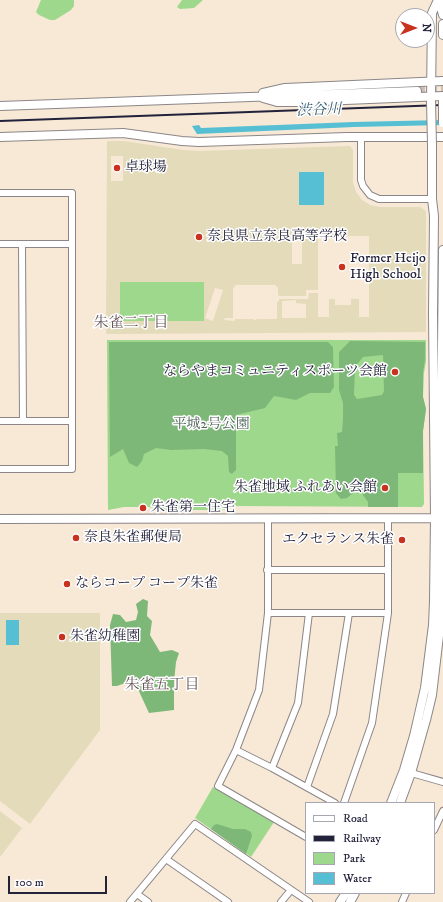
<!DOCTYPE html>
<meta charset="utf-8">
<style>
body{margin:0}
#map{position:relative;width:443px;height:902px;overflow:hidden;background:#f7e9d6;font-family:"IM FELL DW Pica",serif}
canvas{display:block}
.legend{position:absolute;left:305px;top:802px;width:130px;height:92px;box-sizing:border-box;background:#fff;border:1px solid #a7a7b1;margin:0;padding:5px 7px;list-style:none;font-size:12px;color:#22223b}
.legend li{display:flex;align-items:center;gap:8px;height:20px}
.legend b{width:20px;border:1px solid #a7a7b1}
.north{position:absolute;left:395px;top:8px;width:40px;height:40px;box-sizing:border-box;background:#fff;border:1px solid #a7a7b1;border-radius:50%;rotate:90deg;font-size:11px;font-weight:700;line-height:16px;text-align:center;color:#22223b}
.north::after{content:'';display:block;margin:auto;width:14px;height:18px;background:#c8321e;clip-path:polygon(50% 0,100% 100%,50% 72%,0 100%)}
.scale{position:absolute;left:8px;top:876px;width:99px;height:18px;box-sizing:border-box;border:2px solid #22223b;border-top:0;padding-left:5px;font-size:12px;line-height:14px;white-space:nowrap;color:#22223b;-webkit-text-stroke:3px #fff;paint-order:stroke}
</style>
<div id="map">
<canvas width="443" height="902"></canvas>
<ul class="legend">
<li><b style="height:5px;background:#fff"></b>Road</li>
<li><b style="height:5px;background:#22223b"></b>Railway</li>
<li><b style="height:11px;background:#9ed88c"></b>Park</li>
<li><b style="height:11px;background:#56bfd3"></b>Water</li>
</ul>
<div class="north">N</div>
<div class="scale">100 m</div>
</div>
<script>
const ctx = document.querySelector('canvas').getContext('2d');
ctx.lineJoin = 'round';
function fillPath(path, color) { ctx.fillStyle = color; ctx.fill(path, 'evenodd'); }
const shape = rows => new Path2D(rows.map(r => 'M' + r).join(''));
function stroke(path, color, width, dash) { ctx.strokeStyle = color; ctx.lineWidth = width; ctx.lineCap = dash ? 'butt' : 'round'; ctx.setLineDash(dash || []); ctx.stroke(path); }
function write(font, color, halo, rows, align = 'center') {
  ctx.font = font + ' "IM FELL DW Pica","Noto Serif JP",serif'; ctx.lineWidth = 3; ctx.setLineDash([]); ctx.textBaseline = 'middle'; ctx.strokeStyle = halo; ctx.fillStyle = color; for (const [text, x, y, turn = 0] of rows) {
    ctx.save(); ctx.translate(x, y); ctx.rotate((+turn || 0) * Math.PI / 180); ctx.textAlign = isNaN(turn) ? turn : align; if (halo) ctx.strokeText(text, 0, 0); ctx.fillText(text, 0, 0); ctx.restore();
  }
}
const built = shape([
 [107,141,124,141,183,150,199,151,350,146,353,150,353,182,356,192,362,200,370,205,380,207,420,207,426,211,426,332,107,334,106,333],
 [111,156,123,156,123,181,111,181],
 [292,227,304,227,304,236,369,236,369,271,379,272,379,278,369,278,369,317,359,317,359,299,351,299,351,305,335,305,335,299,329,299,329,317,318,317,318,293,309,293,308,299,279,299,279,301,277,302,277,319,257,319,256,320,254,320,254,319,235,319,235,321,224,320,225,318,233,318,233,288,235,287,235,285,276,285,276,287,278,287,278,294,279,296,306,296,306,290,318,290,318,239,304,239,302,241,302,264,292,264],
 [215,288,223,290,213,321,205,318],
 [296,300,296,303,306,304,306,318,282,318,282,301],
 [0,613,100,613,100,730,30,824,0,801],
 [0,811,22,828,0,857]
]);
const green = shape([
 [41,0,74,0,74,6,71,10,55,20,50,20,39,15,36,12],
 [182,0,203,0,194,8,180,9,177,7],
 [120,282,204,282,204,321,120,321],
 [107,340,426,340,426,361,424,373,423,397,426,409,423,431,424,504,422,507,233,506,224,510,161,510,149,507,124,507,108,510],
 [213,787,274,822,251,857,195,818]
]);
const forest = shape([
 [350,341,425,342,425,360,423,373,423,397,426,409,423,431,423,473,398,473,398,507,368,507,368,502,363,495,362,491,359,488,347,498,341,499,336,493,335,446,338,446,337,433,342,432,343,418,343,403,339,390,339,352],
 [383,355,384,391,382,395,357,399,354,395,355,367,363,357],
 [109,342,328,342,333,347,334,387,330,393,310,393,296,400,274,396,265,408,236,415,236,470,232,474,229,472,228,456,222,451,204,449,171,450,156,448,144,454,142,461,137,467,129,463,123,449,110,457],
 [143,599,148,601,147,616,152,621,150,635,160,652,172,650,179,653,176,662,174,682,174,710,149,713,137,687,128,682,117,686,112,686,110,625,113,614,120,615,126,622,136,620,138,612,136,604],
 [217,824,233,829,245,829,251,832,252,836,246,854,211,829,214,825]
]);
const water = shape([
 [443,120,443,125,354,127,197,134,192,126,199,125,201,128,353,122],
 [299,172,324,172,324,205,299,205],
 [6,620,19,620,19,645,6,645]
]);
const secondaryTunnel = shape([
 [417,91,443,90]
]);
const street = shape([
 [361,138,361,180,363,186,370,195,379,199,432,199],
 [0,193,72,193,72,469,0,469],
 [0,244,72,244],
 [22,245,23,421],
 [0,421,72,421],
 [268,519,268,613,259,690,236,750,218,786,306,837],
 [267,570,388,570],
 [268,613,388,613],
 [236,750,272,768,335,803],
 [272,768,298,703,309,613],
 [408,772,443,782],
 [307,787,333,714,349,613],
 [344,803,372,723,388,613,388,518],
 [434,830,443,811],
 [166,859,228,902],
 [137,894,148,902],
 [130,902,195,824,309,902],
 [281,902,291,890],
 [402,902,406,893]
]);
const secondary = shape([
 [439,0,443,15],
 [443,24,443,35],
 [263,93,285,88,443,81],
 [263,98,277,102,297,102,443,96],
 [431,101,432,13,438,0],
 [0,106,417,91],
 [0,137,123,133,182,141,199,142,347,137,443,137],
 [0,519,438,518],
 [391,803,404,770,414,736,425,688,433,625,434,601,435,518,433,313,434,216,432,199,432,145],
 [400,803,411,773,426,720,432,695,440,627,442,589,441,442,443,250],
 [340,902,346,893],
 [350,902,355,893]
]);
const rail = shape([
 [0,121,443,105]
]);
const secondaryBridge = shape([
 [431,101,432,145],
 [443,101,443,123]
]);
const markers = [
 [117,168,4,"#c8321e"],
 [199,237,4,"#c8321e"],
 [342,267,4,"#c8321e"],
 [395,372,4,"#c8321e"],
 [385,488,4,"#c8321e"],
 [143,508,4,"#c8321e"],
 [76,538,4,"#c8321e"],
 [402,540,4,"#c8321e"],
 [67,584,4,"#c8321e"],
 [62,637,4,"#c8321e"]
];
const poiNames = [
 ["卓球場",125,168],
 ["奈良県立奈良高等学校",207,237],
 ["Former Heijo",350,259],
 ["High School",350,275],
 ["ならやまコミュニティスポーツ会館",387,372,"right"],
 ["朱雀地域 ふれあい会館",377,488,"right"],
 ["朱雀第一住宅",151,508],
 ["奈良朱雀郵便局",84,538],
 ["エクセランス朱雀",394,540,"right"],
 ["ならコープ コープ朱雀",75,584],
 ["朱雀幼稚園",70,637]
];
const parkNames = [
 ["平城2号公園",211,425]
];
const waterNames = [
 ["渋谷川",319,111,-2]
];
const neighbourhoodNames = [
 ["朱雀二丁目",131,324],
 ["朱雀五丁目",162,686]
];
fillPath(built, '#e3dbba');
fillPath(green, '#9ed88c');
fillPath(forest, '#7eb878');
fillPath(water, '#56bfd3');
stroke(secondaryTunnel, '#ccc1b7', 8, [8, 4]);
stroke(street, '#8c8688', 8);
stroke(secondary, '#8c8688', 10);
stroke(street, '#fff', 6);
stroke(secondary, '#fff', 8);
stroke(rail, '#22223b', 2);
stroke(secondaryBridge, '#8c8688', 10, []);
stroke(secondaryBridge, '#fff', 8);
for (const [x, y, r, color] of markers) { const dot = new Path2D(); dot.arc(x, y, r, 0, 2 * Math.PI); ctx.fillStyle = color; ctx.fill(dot); stroke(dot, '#fff', 1.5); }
write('14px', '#22223b', '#fff', poiNames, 'left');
write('14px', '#4d6257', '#fff', parkNames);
write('italic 15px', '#376178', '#fff', waterNames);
write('15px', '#675659', '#fff', neighbourhoodNames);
</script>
